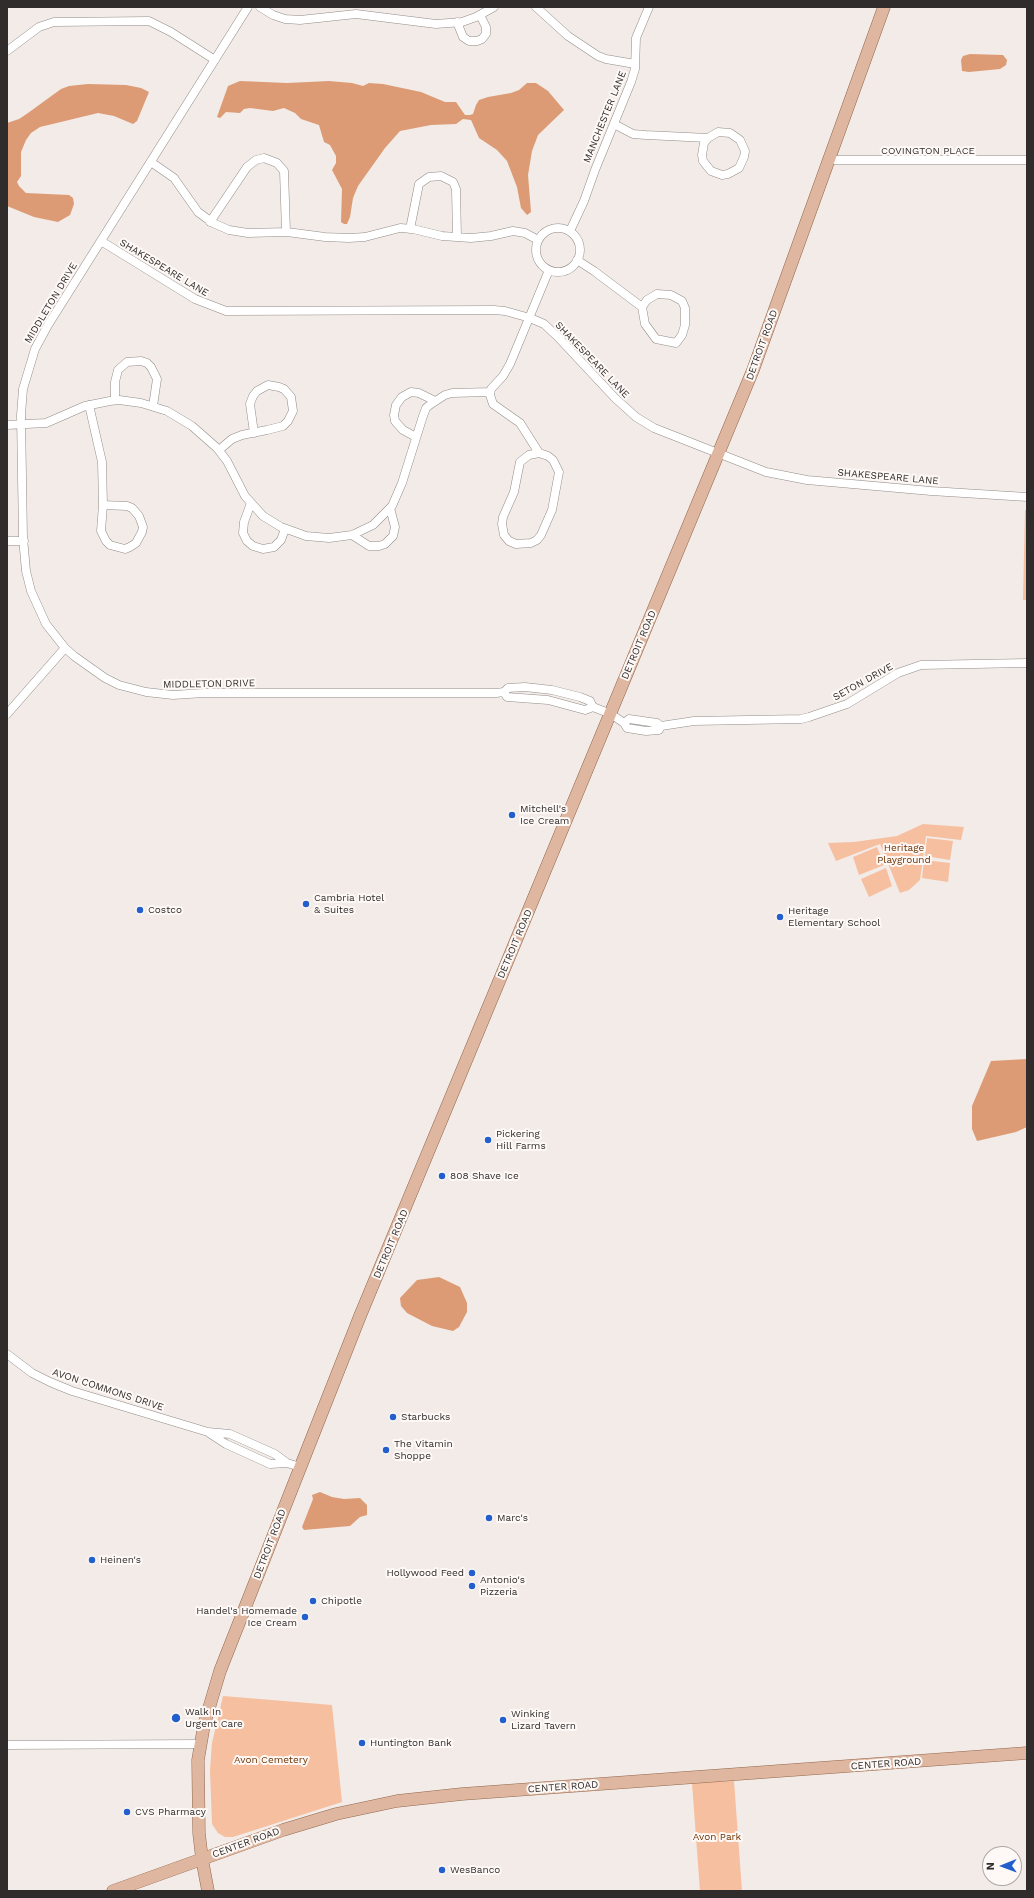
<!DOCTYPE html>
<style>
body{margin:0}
#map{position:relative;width:1034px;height:1898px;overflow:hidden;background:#f2ebe7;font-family:"Work Sans",sans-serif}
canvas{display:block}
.frame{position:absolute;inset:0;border:8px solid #2f2c2b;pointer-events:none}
.north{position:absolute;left:982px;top:1846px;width:40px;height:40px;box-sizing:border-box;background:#fef9f6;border:1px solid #aba7a5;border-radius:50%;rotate:269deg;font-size:11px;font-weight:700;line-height:16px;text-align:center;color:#2f2c2b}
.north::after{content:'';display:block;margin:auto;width:14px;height:18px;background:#225fcc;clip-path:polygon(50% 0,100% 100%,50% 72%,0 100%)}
</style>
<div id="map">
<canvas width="1034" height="1898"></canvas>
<div class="frame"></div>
<div class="north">N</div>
</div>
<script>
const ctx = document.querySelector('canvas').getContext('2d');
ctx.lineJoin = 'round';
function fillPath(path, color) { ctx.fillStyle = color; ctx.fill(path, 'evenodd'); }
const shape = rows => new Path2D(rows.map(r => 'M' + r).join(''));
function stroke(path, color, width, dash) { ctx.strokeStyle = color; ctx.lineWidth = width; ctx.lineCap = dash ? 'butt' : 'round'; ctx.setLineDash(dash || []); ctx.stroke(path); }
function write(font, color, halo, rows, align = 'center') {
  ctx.font = font + ' "Work Sans",sans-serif'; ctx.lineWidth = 4; ctx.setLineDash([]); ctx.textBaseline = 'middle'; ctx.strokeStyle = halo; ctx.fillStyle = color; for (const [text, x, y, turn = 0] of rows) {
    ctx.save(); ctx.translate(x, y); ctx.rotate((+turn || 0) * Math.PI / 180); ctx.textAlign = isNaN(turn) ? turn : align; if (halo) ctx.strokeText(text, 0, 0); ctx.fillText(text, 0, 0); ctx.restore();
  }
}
const green = shape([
 [1025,510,1027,510,1027,600,1023,600],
 [923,824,964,827,961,840,926,836,920,880,909,890,900,893,880,844,836,861,828,843,854,842,897,836],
 [927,838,953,841,950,860,925,856],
 [877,847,884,865,859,875,853,857],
 [924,860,950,863,948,882,922,878],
 [886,868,892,886,869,897,861,879],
 [223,1696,332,1705,342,1802,233,1837,225,1837,218,1833,212,1824,210,1770,212,1743],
 [734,1781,742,1891,700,1891,692,1783]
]);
const water = shape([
 [970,54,1003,55,1007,60,1006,65,1000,69,969,72,962,71,961,60,963,56],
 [240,81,287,83,329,81,352,83,363,86,369,83,383,84,421,92,445,102,456,102,465,115,470,115,473,114,476,105,479,100,488,97,511,93,519,90,527,83,536,83,548,91,564,110,538,135,532,151,528,175,531,212,527,215,521,208,517,187,507,161,497,150,479,138,471,120,463,119,456,124,431,125,400,131,385,148,358,186,353,198,350,217,347,224,344,224,341,222,342,189,332,170,336,163,336,156,330,145,324,142,319,125,301,119,295,113,284,108,273,111,250,108,244,109,240,113,226,112,220,118,217,117,228,86],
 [88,84,126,85,141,88,149,92,137,121,133,124,114,116,98,113,40,127,31,133,26,140,21,152,21,176,17,182,19,186,26,193,69,195,73,198,74,204,70,215,58,222,34,217,7,206,7,123,19,119,28,113,61,89,69,86],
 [1027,1059,1027,1127,1016,1132,977,1141,972,1129,972,1106,991,1061],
 [439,1277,460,1287,467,1303,467,1312,459,1327,453,1331,432,1326,407,1313,401,1306,400,1298,417,1280],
 [320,1492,332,1497,344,1499,360,1498,367,1505,367,1515,360,1517,350,1526,304,1530,302,1527,313,1499,312,1495]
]);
const street = shape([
 [248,7,48,325,35,349,23,389,21,415,23,538,26,571,31,591,46,624,65,648,74,656,105,678,119,685,146,692,173,695,204,693,496,693,504,692,508,688,525,687,552,690,580,697,590,701,593,707,585,710,548,700,507,697,504,692],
 [260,7,273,15,285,19,300,20,356,14,436,24,462,22,476,17,494,7],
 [536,7,568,36,598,56,606,59,635,64],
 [457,22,463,37,469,41,477,41,482,39,486,34,486,27,480,15],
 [7,51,39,27,54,22,149,21,171,32,215,60],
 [614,124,633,134,646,135,708,138,718,132,730,133,740,140,745,151,744,157,739,168,728,174,722,175,711,171,703,161,702,155,704,143,708,138],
 [829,160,1027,160],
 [151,162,174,178,198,212,213,223,229,230,248,233,287,232,325,237,349,238,365,237,400,228,413,229,442,236,471,238,491,236,513,231,525,233,538,240],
 [210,222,247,167,256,160,264,158,277,163,284,171,286,232],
 '536 250a22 22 0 1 1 44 0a22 22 0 1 1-44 0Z',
 [410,229,419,184,429,177,441,176,453,182,456,189,457,237],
 [570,231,584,201,595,170,631,82,635,69,636,38,649,7],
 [101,241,195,299,226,311,494,310,505,311,530,318,544,324,557,336,615,398,636,417,654,428,766,472,807,480,931,491,1027,497],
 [577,260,594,271,642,307],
 [657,294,671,295,682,301,685,308,685,325,682,335,676,343,656,339,645,324,642,307,647,300,657,294],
 [115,400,115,382,118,370,127,362,141,361,147,363,151,367,157,379,153,406],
 [89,405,102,462,103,505,101,531,106,541,110,545,125,549,130,547,136,543,142,532,143,527,139,516,132,508,127,506,103,505],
 [7,425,46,423,85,406,110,401,119,400,141,403,167,411,192,426,217,448,227,461,245,496,263,516,281,527,295,532,306,536,329,538,352,535,373,525,392,506,402,483,423,416,426,408,431,404,445,395,452,393,490,392],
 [416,437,403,430,395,421,394,415,396,405,402,397,411,392,419,393,435,401],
 [219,450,232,439,242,435,267,430,283,426,288,421,293,411,291,397,284,389,279,387,268,385,257,391,253,396,250,404,254,433],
 [539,453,529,455,520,462,514,492,503,517,502,524,504,535,509,541,516,544,531,543,537,540,541,535,552,510,559,472,553,460,548,456,539,453,520,423,493,404,490,395,491,389,503,376,510,364,549,270],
 [251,503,244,522,243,533,247,541,253,546,263,549,274,547,281,540,285,529],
 [352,535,369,546,379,546,385,544,393,536,395,527,390,508],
 [7,541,24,541],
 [593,707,611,714,624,723,627,728,646,731,659,730,661,726,657,723,629,719,624,723],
 [7,714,65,648],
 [661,726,694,721,801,719,809,717,847,704,898,673,921,665,1027,663],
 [7,1354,32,1373,50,1382,72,1391,208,1432,230,1434,275,1454,287,1463],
 [209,1433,226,1444,270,1464,287,1463,300,1467],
 [7,1745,200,1744]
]);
const primary = shape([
 [113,1891,283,1830,336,1814,397,1801,462,1794,1027,1753],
 [208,1891,202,1859,199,1833,198,1760,204,1725,220,1671,360,1316,753,370,884,7]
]);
const markers = [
 [512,815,4,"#225fcc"],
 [306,904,4,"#225fcc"],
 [140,910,4,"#225fcc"],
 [780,917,4,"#225fcc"],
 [488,1140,4,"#225fcc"],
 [442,1176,4,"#225fcc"],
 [393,1417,4,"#225fcc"],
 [386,1450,4,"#225fcc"],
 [489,1518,4,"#225fcc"],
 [92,1560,4,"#225fcc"],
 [472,1573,4,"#225fcc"],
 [472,1586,4,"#225fcc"],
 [313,1601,4,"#225fcc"],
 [305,1617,4,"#225fcc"],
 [176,1718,5,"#225fcc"],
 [503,1720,4,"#225fcc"],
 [362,1743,4,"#225fcc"],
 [127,1812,4,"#225fcc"],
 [442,1870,4,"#225fcc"]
];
const streetNames = [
 ["MANCHESTER LANE",605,117,-68],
 ["COVINGTON PLACE",928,151],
 ["SHAKESPEARE LANE",164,268,31],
 ["MIDDLETON DRIVE",51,303,-59],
 ["DETROIT ROAD",762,345,-70],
 ["SHAKESPEARE LANE",592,360,46],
 ["SHAKESPEARE LANE",888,477,5],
 ["DETROIT ROAD",639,645,-67],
 ["SETON DRIVE",863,682,-29],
 ["MIDDLETON DRIVE",209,684,-1],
 ["DETROIT ROAD",515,944,-67],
 ["DETROIT ROAD",391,1244,-67],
 ["AVON COMMONS DRIVE",108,1390,18],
 ["DETROIT ROAD",270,1544,-69],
 ["CENTER ROAD",886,1764,-4],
 ["CENTER ROAD",563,1787,-4],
 ["CENTER ROAD",246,1843,-20]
];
const poiNames = [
 ["Mitchell's",520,809],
 ["Ice Cream",520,821],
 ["Cambria Hotel",314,898],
 ["& Suites",314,910],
 ["Costco",148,910],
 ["Heritage",788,911],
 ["Elementary School",788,923],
 ["Pickering",496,1134],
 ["Hill Farms",496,1146],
 ["808 Shave Ice",450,1176],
 ["Starbucks",401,1417],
 ["The Vitamin",394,1444],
 ["Shoppe",394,1456],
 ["Marc's",497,1518],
 ["Heinen's",100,1560],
 ["Hollywood Feed",464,1573,"right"],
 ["Antonio's",480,1580],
 ["Pizzeria",480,1592],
 ["Chipotle",321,1601],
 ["Handel's Homemade",297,1611,"right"],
 ["Ice Cream",297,1623,"right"],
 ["Walk In",185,1712],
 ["Urgent Care",185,1724],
 ["Winking",511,1714],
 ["Lizard Tavern",511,1726],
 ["Huntington Bank",370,1743],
 ["CVS Pharmacy",135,1812],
 ["WesBanco",450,1870]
];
const parkNames = [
 ["Heritage",904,848],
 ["Playground",904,860],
 ["Avon Cemetery",271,1760],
 ["Avon Park",717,1837]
];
fillPath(green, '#f6bf9f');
fillPath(water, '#dc9b75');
stroke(street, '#928c88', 9);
stroke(primary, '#93674d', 13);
stroke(street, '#fff', 8);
stroke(primary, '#dfb7a0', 12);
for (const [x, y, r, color] of markers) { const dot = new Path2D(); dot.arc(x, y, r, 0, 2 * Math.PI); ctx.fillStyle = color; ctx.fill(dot); stroke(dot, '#fef9f6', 1.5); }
write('10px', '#2f2c2b', '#fef9f6', streetNames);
write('10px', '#2f2c2b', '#fef9f6', poiNames, 'left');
write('10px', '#6d3204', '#fef9f6', parkNames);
</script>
